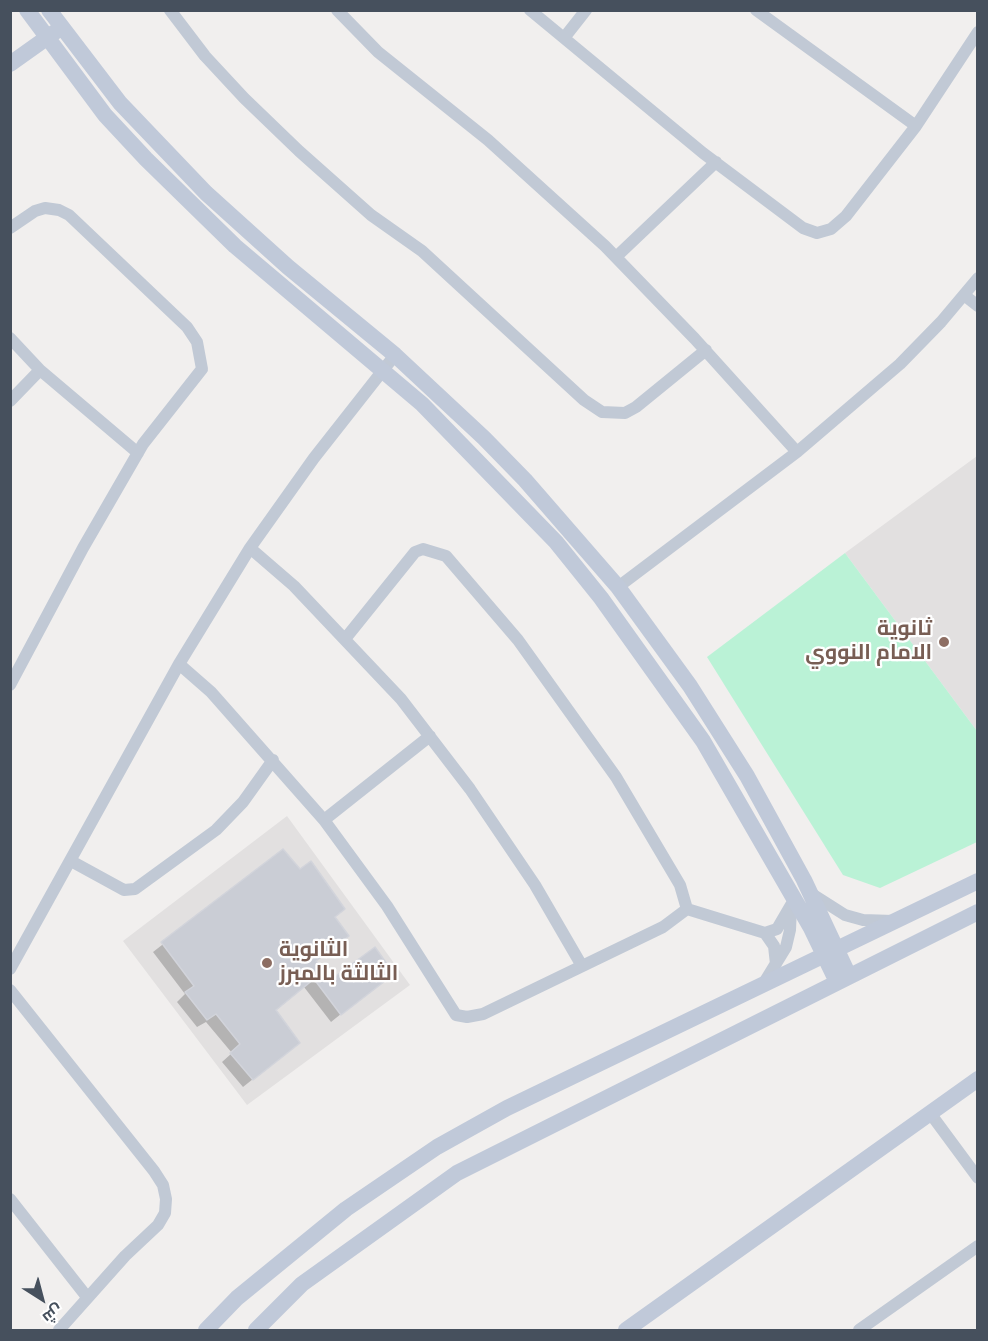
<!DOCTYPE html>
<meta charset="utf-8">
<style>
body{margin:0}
#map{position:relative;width:988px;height:1341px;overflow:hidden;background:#f1efee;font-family:Roboto,Cairo,sans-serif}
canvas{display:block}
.frame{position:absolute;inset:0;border:12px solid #46505d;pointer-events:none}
.north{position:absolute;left:12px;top:1269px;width:60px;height:60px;-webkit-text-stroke:4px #fff;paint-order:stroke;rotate:144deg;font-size:16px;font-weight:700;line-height:24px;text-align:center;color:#46505d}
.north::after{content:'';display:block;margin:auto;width:21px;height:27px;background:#46505d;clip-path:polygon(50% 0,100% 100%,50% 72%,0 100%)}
</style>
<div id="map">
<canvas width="988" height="1341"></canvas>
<div class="frame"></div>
<div class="north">ش</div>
</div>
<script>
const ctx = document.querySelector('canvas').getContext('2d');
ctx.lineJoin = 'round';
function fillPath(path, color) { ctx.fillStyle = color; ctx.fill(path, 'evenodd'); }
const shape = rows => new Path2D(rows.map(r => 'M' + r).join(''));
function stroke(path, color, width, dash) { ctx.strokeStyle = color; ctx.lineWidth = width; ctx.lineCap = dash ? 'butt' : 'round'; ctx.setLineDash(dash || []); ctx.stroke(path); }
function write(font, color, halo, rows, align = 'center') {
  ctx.font = font + ' Roboto,Cairo,sans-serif'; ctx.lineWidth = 4.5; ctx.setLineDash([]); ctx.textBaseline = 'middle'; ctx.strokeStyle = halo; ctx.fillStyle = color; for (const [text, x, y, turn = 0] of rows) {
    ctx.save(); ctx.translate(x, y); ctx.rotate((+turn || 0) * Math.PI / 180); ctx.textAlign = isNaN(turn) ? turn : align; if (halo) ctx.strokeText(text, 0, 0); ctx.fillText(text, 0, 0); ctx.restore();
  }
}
const education = shape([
 [977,456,977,731,845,553],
 [287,816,410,985,247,1105,123,941]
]);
const green = shape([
 [845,553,977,731,977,842,880,888,843,875,707,657]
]);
const shadow = shape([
 [283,851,300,871,343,909,334,918,347,936,315,962,329,984,392,973,331,1022,304,987,275,1011,298,1043,243,1087,222,1062,232,1053,206,1022,197,1027,177,1002,185,994,153,952]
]);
const building = shape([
 [283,849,300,869,311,861,345,909,335,917,349,936,316,961,329,981,375,947,394,974,341,1015,314,979,276,1010,300,1043,253,1080,230,1053,240,1044,216,1014,207,1020,185,992,194,986,161,942,283,849]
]);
const street = shape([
 [170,10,205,56,244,98,299,151,371,215,422,251,584,400,602,412,625,413,636,407,706,350],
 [337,10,378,52,488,140,605,246,695,339,797,452],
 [530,10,703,153,803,228,817,233,831,229,846,216,916,126,978,32],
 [756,10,916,126],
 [564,38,586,10],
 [10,228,35,211,45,208,59,210,69,215,187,327,197,342,202,369,143,444,83,548,10,685],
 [616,257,716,162],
 [964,295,978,306],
 [10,338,40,370,138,453],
 [10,401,40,370],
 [250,548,294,586,401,699,470,789,535,885,582,966],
 [618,587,797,452,900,364,941,322,978,278],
 [179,664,211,692,324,820,387,906,456,1015,467,1017,483,1014,663,927,687,909,680,885,616,777,518,640,446,556,423,549,415,552,345,639],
 [324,820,430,736],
 [71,861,124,890,135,889,216,830,243,802,273,760],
 [812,894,845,915,863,920,893,921],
 [687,909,765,933,777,929,791,905],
 [765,933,774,946,776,964],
 [10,969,179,664,250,548,314,458,395,355],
 [764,983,786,947,790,930,791,908],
 [10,990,154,1171,163,1185,166,1199,165,1213,158,1225,125,1256,59,1330],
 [930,1113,978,1178],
 [10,1199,87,1297],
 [859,1330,978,1246]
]);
const secondary = shape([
 [27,10,105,115,146,159,235,246,422,404,556,542,601,598,703,741,811,928,837,982],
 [49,10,120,103,206,193,288,267,395,355,484,438,525,480,618,587,690,686,747,776,804,880,849,976],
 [10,64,55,32],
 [206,1330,237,1298,346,1209,437,1147,507,1108,978,881],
 [256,1330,302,1284,457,1173,978,912],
 [626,1330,978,1079]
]);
const markers = [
 [944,642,6,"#8d6e63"],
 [267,963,6,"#8d6e63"]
];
const educationNames = [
 ["ثانوية",932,630],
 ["الامام النووي",932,654],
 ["الثانوية",279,951,"left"],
 ["الثالثة بالمبرز",279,975,"left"]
];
fillPath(education, '#e2e0e0');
fillPath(green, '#baf2d6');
fillPath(shadow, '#0003');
fillPath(building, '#cacdd5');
stroke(building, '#d2d4db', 1.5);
stroke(street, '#c1c9d5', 12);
stroke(secondary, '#c0c9d9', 16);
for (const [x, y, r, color] of markers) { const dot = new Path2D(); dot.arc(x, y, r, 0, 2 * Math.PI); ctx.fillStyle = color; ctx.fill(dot); stroke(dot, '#fff', 2); }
write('bold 21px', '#785e54', '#fff', educationNames, 'right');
</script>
